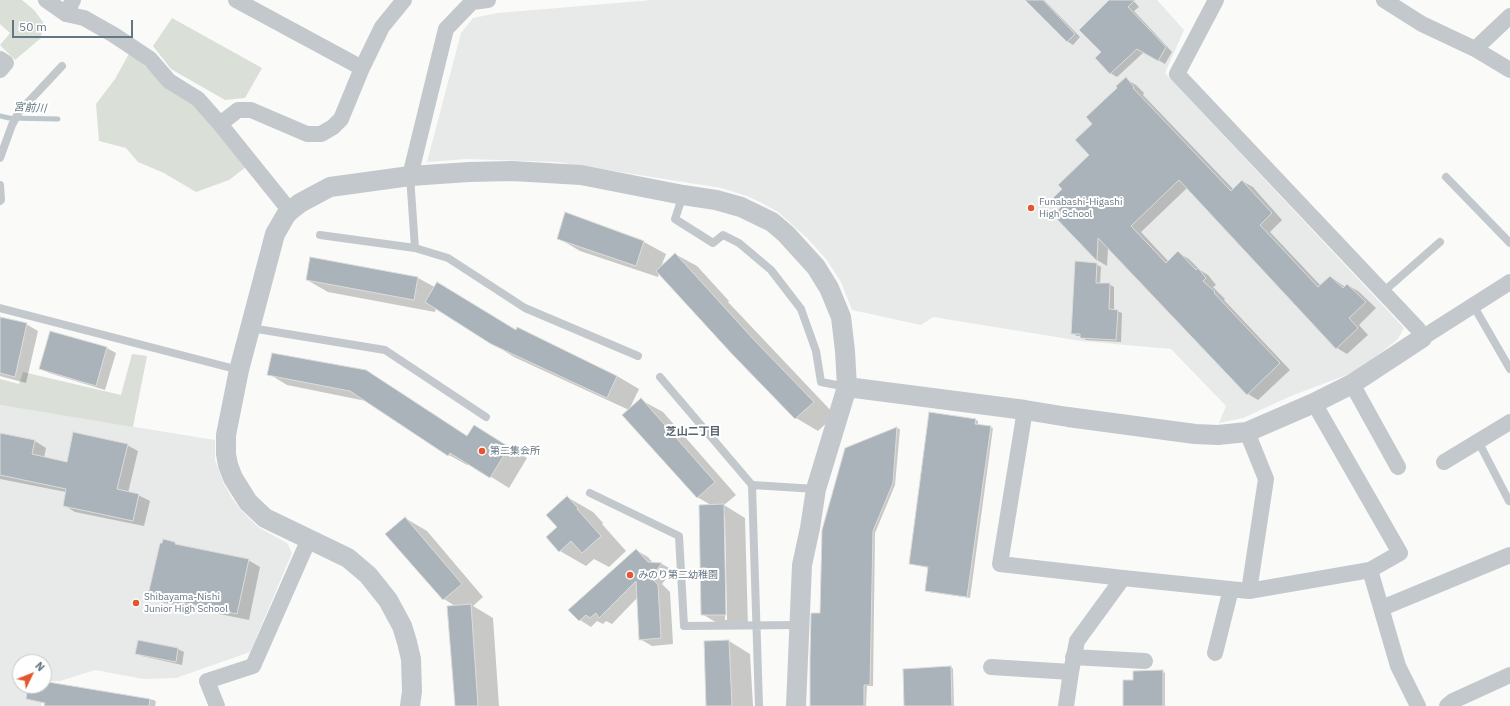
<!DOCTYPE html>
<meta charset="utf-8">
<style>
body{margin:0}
#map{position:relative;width:1510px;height:706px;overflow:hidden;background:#fafaf8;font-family:"IBM Plex Sans",sans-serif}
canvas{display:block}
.north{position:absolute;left:12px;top:654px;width:40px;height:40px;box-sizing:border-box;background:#fff;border:1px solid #c1c8cd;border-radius:50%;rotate:47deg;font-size:11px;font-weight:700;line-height:16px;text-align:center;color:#657683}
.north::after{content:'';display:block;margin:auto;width:14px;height:18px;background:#e4572e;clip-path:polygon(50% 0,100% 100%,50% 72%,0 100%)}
.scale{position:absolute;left:12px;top:20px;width:121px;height:18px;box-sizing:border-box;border:2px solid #657683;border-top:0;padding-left:5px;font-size:12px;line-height:14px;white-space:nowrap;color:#657683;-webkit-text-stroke:3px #fff;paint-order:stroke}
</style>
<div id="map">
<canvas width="1510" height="706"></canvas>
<div class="north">N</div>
<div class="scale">50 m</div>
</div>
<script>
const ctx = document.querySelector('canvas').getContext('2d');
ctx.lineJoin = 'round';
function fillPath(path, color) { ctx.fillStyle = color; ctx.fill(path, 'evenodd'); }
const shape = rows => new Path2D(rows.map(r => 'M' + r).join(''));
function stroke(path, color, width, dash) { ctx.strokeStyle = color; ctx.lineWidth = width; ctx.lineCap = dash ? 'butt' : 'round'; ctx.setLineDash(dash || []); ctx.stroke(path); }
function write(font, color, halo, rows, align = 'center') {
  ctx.font = font + ' "IBM Plex Sans","Noto Sans JP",sans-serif'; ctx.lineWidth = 4; ctx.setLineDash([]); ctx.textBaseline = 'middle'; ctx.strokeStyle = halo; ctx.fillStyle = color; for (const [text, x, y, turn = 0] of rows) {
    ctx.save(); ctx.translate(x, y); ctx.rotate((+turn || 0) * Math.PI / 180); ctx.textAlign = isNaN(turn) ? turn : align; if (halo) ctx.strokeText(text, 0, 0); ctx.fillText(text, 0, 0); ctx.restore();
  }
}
const built = shape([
 [652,0,1157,0,1184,30,1165,73,1404,328,1397,340,1357,371,1291,396,1243,418,1219,423,1226,406,1171,349,1081,341,933,317,921,325,852,310,841,282,826,259,807,238,778,212,762,203,747,196,721,188,557,162,467,159,427,162,461,33,473,18,498,13],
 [0,405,215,440,215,460,224,484,232,498,239,508,258,527,287,543,292,553,250,652,176,678,144,679,95,670,60,681,46,681,41,706,0,706],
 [20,662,44,662,44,686,20,686]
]);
const green = shape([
 [0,0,22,0,34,10,43,22,41,38,15,60,0,45,10,33,0,24],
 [172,18,262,68,245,98,225,100,171,69,153,46],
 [131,50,146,67,165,85,192,100,246,167,229,180,196,192,164,173,138,162,126,148,99,141,96,104,115,79],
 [132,354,147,356,133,427,0,405,0,379,19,384,23,372,121,395]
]);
const shadow = shape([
 [1026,0,1044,0,1080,37,1073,45,1067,41],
 [1111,0,1133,0,1139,7,1134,11,1172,52,1165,64,1144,52,1117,77,1110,73,1102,52],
 [1126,79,1136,85,1144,93,1143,95,1234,190,1242,181,1253,187,1258,193,1282,220,1270,232,1321,286,1331,277,1345,287,1347,285,1358,291,1376,308,1359,325,1368,335,1347,354,1337,348,1187,188,1141,232,1169,262,1178,253,1189,259,1200,270,1208,275,1216,285,1213,287,1225,299,1224,300,1290,370,1258,400,1248,394,1108,248,1107,266,1097,260,1055,215,1063,208,1063,189,1090,155,1093,124],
 [558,238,644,242,666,254,661,267,675,254,697,266,729,301,728,302,835,415,818,431,796,418,733,354,659,273,658,277,580,251],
 [1096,264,1101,267,1100,284,1109,284,1114,287,1114,310,1117,311,1122,313,1121,342,1086,340,1081,336,1077,336,1072,333],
 [418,278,516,331,617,376,639,389,629,410,514,357,436,308,435,312,328,292,307,280],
 [0,318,26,324,38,331,26,383,0,376],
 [51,332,107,348,116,353,105,390,49,373,40,368],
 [365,371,384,382,468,437,492,437,527,458,509,488,469,463,467,465,449,455,366,401,287,385,269,374],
 [641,400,663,412,736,495,724,505,745,518,748,627,724,627,702,614,711,505,697,497],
 [723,517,725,517,727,620,725,620],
 [930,413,976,420,978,421,978,425,993,428,970,598,929,592,926,591,929,568,910,564],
 [897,428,900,429,895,485,875,533,873,686,867,686,866,706,811,706,821,614,845,449],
 [0,434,35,441,46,448,44,458,68,463,127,445,138,451,128,493,138,495,150,501,144,526,75,512,64,505,66,492,0,479],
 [567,497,593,512,603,523,602,524,626,551,609,567,594,559,586,566,560,551,547,537,558,527],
 [405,518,427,531,483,597,473,606,493,618,499,706,456,706,455,606,444,599,387,534],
 [164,540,175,543,180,546,248,560,260,567,249,620,161,602,149,595],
 [636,550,648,557,654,564,662,564,673,570,662,584,670,592,673,644,652,646,640,639,638,597,612,624,606,621,603,624,597,621,591,627,580,620],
 [138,641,178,649,184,652,182,665,142,656,136,653],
 [729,641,750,654,753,706,707,706],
 [951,667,953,669,954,706,905,706],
 [1162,671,1165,673,1165,706,1124,706,1134,681],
 [44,682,154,700,156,702,155,706,45,706,46,704,27,699,29,686,44,686]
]);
const stream = shape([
 [0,116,9,118,58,119]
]);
const building = shape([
 [1025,0,1043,0,1075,34,1067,42,1025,0],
 [1109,0,1135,0,1128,7,1166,47,1158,61,1137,49,1110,74,1095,58,1101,52,1079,30,1109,0],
 [1126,77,1134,87,1133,88,1231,191,1242,180,1247,186,1272,213,1260,225,1318,287,1330,276,1343,288,1347,284,1366,302,1349,318,1358,328,1336,349,1179,180,1131,226,1166,263,1178,251,1196,270,1198,268,1206,278,1203,281,1215,292,1214,293,1280,363,1247,395,1098,238,1097,261,1053,215,1061,207,1052,199,1062,189,1058,185,1089,155,1075,140,1092,124,1086,117,1117,88,1116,86,1126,77],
 [565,212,644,241,636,266,557,239,565,212],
 [675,253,754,340,814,402,795,419,732,354,656,271,675,253],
 [310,257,418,277,414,300,306,280,310,257],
 [1075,261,1097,263,1096,283,1110,283,1109,309,1118,310,1116,340,1080,338,1080,334,1071,334,1075,261],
 [437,282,516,330,517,327,617,376,607,398,491,344,425,302,437,282],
 [0,317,27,323,15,377,0,373,0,317],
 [50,331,107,347,96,386,39,369,50,331],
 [272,353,366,370,467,436,474,425,509,447,490,478,450,453,448,456,350,391,267,375,272,353],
 [641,398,715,482,697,498,622,415,641,398],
 [929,412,976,419,975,424,991,426,967,597,925,591,928,567,909,564,929,412],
 [897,427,893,483,873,531,870,685,864,685,864,706,810,706,810,658,811,613,820,613,822,530,845,448,897,427],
 [73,432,128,444,117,489,139,494,133,521,63,506,66,489,0,475,0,433,35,440,32,454,67,462,73,432],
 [567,496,578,508,577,509,601,536,582,553,571,541,559,552,546,537,557,527,546,515,567,496],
 [724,504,726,615,701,615,699,505,724,504],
 [405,517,462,584,443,600,385,534,405,517],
 [163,539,175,542,175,544,249,559,237,614,148,595,160,543,162,543,163,539],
 [636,549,648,562,662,563,651,577,658,585,661,638,639,640,636,581,599,618,596,613,590,618,586,615,579,621,568,610,636,549],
 [471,604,478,706,455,706,447,606,471,604],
 [138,640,178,648,176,662,135,654,138,640],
 [729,640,732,706,706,706,704,641,729,640],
 [951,666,952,706,904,706,903,669,951,666],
 [1163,670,1163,706,1123,706,1123,680,1133,680,1133,671,1163,670],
 [48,682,150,699,149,706,44,706,45,703,26,699,28,686,47,686,48,682]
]);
const service = shape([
 [0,158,12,125,19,112,62,66],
 [410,176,415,248],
 [1446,177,1510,243],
 [0,185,1,200,0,201],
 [683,195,675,219,713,243,723,235,739,243,771,270,801,309,816,351,821,382,847,387],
 [320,235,415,248,448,258,525,308,638,356],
 [1383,292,1440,242],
 [1473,305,1510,369],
 [0,308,239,370],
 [251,328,385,350,486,417],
 [660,377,752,485,759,706],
 [1478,441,1509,501],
 [752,485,816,489],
 [590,493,679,536,684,626,800,625]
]);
const minor = shape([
 [46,0,66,14,84,18,114,35,150,59,169,81,198,99,220,124,290,211],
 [236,0,362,68],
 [1216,0,1177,74,1418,329,1422,338,1510,282],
 [1384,0,1422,24,1475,49,1510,70],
 [66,14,73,0],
 [1475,49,1510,16],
 [0,59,6,63,0,70],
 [220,124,238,110,251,110,307,134,321,134,333,127,341,119,362,68,382,27,404,0],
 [410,176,446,29,472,2,488,0],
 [1352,384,1398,467],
 [1025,410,1000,564,1123,578,1249,591,1370,570,1400,553,1314,403],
 [1247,432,1266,479,1249,591],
 [1444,462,1510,422],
 [1370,570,1398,666,1418,706],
 [1382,608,1510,555],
 [1215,653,1231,589],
 [1073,657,1145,661],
 [991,667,1071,672],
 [217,706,207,681,253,666,309,539],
 [1066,706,1071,672,1077,641,1123,578],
 [1447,706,1453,701,1510,675]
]);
const tertiary = shape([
 [847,387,1025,410,1068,417,1195,434,1218,435,1247,432,1314,403,1352,384,1422,338],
 [410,706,412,691,411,659,407,642,402,626,388,600,368,575,348,558,265,518,248,502,233,478,228,465,226,454,226,435,239,370,275,234,286,215,290,211,300,203,330,187,410,176,469,172,512,171,581,175,683,195,716,200,741,207,772,222,786,234,816,267,829,288,841,317,845,351,847,387,816,489,810,528,802,565,796,706]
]);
const markers = [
 [1031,208,4,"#e4572e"],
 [482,451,4,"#e4572e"],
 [630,575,4,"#e4572e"],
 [136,603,4,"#e4572e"]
];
const poiNames = [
 ["Funabashi-Higashi",1039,202],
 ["High School",1039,214],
 ["第二集会所",490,451],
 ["みのり第二幼稚園",638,575],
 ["Shibayama-Nishi",144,597],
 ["Junior High School",144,609]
];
const waterNames = [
 ["宮前川",30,108,3]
];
const neighbourhoodNames = [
 ["芝山二丁目",693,432]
];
fillPath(built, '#e8e9e9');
fillPath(green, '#dadfd7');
fillPath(shadow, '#0003');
stroke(stream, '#bbc7cb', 5);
fillPath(building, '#aab3b9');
stroke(building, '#dcdcda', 1);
stroke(service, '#c3c8cc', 8);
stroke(minor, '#c3c8cc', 16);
stroke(tertiary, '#c3c8cc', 20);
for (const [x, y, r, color] of markers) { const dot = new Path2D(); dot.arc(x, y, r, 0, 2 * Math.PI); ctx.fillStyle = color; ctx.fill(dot); stroke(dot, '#fff', 1.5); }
write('10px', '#657683', '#fff', poiNames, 'left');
write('italic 11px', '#60757c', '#fff', waterNames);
write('bold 11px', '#57646e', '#fff', neighbourhoodNames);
</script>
